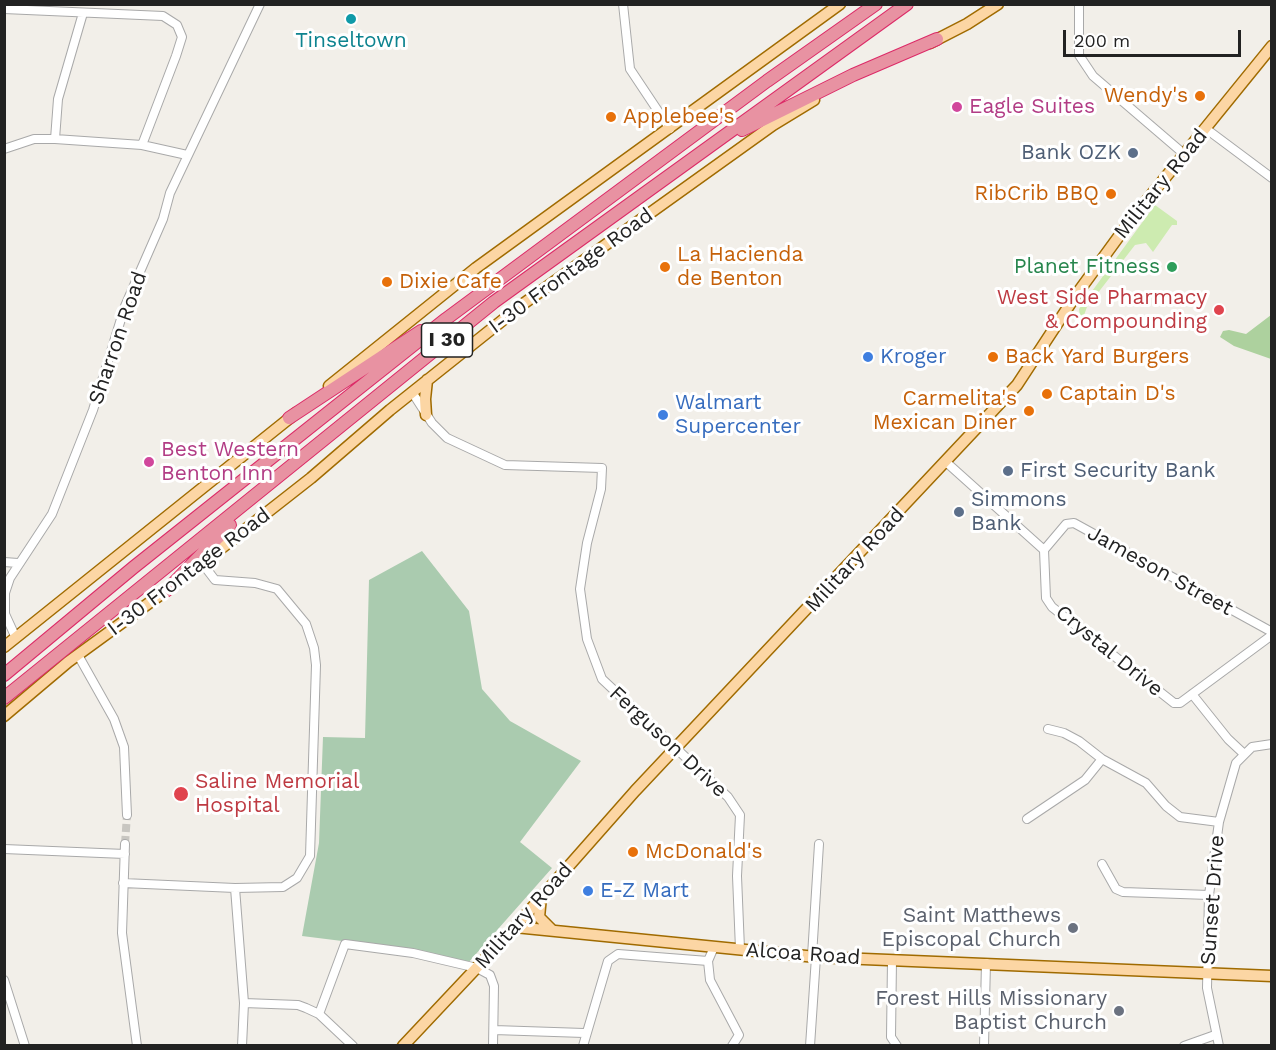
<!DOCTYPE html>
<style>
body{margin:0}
#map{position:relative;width:1276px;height:1050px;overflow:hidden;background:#f2efe9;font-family:"Work Sans",sans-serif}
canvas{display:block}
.frame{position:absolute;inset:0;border:6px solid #222;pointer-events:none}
.scale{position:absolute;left:1063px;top:30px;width:178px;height:27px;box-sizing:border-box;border:3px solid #222;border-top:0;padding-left:8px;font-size:18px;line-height:21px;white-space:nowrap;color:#222;-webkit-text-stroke:4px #fff;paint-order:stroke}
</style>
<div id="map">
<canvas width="1276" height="1050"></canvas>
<div class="frame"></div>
<div class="scale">200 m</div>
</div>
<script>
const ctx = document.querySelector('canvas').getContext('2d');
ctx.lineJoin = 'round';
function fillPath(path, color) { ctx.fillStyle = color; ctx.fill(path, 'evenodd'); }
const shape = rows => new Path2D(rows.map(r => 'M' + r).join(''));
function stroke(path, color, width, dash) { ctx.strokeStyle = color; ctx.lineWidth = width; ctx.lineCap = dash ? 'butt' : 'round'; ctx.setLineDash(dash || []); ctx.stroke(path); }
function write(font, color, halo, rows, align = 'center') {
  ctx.font = font + ' "Work Sans",sans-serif'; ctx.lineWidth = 6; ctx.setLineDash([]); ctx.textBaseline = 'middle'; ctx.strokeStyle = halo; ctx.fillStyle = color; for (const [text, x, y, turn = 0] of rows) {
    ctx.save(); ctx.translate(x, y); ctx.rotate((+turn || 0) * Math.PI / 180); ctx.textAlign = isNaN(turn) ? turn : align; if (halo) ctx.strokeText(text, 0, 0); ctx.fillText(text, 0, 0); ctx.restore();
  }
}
const grass = shape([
 [1155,205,1177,221,1177,225,1172,225,1153,252,1146,243,1135,245,1087,307,1083,318,1080,316,1079,309]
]);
const forest = shape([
 [1271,315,1271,359,1234,346,1220,337,1223,331,1229,330,1246,334]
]);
const cemetery = shape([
 [422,551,469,611,482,689,510,721,581,761,520,842,552,868,468,963,406,949,302,936,319,843,323,737,365,738,369,580]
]);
const minorTunnel = shape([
 [125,844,127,815]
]);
const minor = shape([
 [623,4,630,69,670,129],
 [1079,4,1079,55,1093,76,1184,154],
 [4,9,163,16,177,25,182,37,176,56,142,145],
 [1205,128,1272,178],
 [55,139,58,99,83,13],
 [4,149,34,139,55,139,142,145,187,155],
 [412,392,432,423,447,438,505,465,602,468,601,489,587,543,580,589,587,639,602,679,728,797,740,815,737,876,740,949],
 [946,462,1044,550,1066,524,1074,523,1272,632],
 [1044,550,1046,598,1052,607,1174,703,1180,703,1272,635],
 [4,562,18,563],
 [202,563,215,580,255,583,277,589,306,624,314,648,316,665,310,856,297,878,283,887,235,888,244,1003,242,1046],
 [16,638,5,614,5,593,10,578,52,514,93,410,125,306,163,219,170,193,260,4],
 [78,655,114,719,124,747,127,815],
 [1192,694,1228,739,1243,753],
 [1048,729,1064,733,1079,741,1102,759,1146,783,1166,806,1180,817,1219,822],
 [1027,819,1085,780,1102,759],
 [125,844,122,933,137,1046],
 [4,849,125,854],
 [1102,864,1116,889,1123,892,1209,895],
 [123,883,235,888],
 [714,947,708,961,710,980,739,1035,732,1046],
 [812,956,819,844],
 [892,960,891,1037,897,1046],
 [4,980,25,1046],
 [244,1003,298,1005,306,1008,319,1014,353,1046],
 [319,1014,345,944,413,953,477,968,490,975,494,986,493,1046],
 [494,1030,584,1033],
 [583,1046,608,961,618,954,708,961],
 [810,1046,816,957],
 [984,1046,986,963],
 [1184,1046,1215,1035],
 [1219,1046,1207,988,1209,895,1219,822,1236,763,1252,747,1272,744]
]);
const major = shape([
 [930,43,967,24,998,4],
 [329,386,476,268,840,4],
 [426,415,425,399,427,380],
 [191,572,311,478,390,410,523,304,773,125,814,100],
 [4,647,296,413],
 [4,716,68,662,171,587],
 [541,897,539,917,552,930],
 [515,927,816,957,1272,976],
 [403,1046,515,927,635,791,1017,385,1076,295,1130,221,1272,46]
]);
const highway = shape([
 [742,130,853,75,937,39],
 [289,418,421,331],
 [166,591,230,525],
 [4,675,134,567,446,319,767,81,876,4],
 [4,698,494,302,907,4]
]);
const markers = [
 [351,19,6,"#0f9aa8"],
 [1200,96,6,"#e8710a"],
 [957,107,6,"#d1479c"],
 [611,117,6,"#e8710a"],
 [1133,153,6,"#5c6f8a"],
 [1111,194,6,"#e8710a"],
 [665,267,6,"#e8710a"],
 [1172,267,6,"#2e9e5b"],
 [387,282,6,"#e8710a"],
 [1219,310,6,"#e0444e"],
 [868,357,6,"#3f7fe0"],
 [993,357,6,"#e8710a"],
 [1047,394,6,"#e8710a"],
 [1029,411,6,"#e8710a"],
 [663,415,6,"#3f7fe0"],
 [149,462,6,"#d1479c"],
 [1008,471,6,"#5c6f8a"],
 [959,512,6,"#5c6f8a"],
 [181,794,8,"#e0444e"],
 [633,852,6,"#e8710a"],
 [588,891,6,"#3f7fe0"],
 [1073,928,6,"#6b7280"],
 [1119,1011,6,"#6b7280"]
];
const shields = [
 [447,340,51]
];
const shieldNames = [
 ["I 30",447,340]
];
const cultureNames = [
 ["Tinseltown",351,41]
];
const foodNames = [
 ["Wendy's",1188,96,"right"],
 ["Applebee's",623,117],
 ["RibCrib BBQ",1099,194,"right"],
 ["La Hacienda",677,255],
 ["de Benton",677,279],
 ["Dixie Cafe",399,282],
 ["Back Yard Burgers",1005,357],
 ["Captain D's",1059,394],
 ["Carmelita's",1017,399,"right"],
 ["Mexican Diner",1017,423,"right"],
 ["McDonald's",645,852]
];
const hotelNames = [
 ["Eagle Suites",969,107],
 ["Best Western",161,450],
 ["Benton Inn",161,474]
];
const serviceNames = [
 ["Bank OZK",1121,153,"right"],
 ["First Security Bank",1020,471],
 ["Simmons",971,500],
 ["Bank",971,524]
];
const streetNames = [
 ["Military Road",1161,184,-51],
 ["I-30 Frontage Road",571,271,-36],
 ["Sharron Road",118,338,-71],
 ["Military Road",855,560,-47],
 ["Jameson Street",1160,571,29],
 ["I-30 Frontage Road",189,572,-37],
 ["Crystal Drive",1109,651,39],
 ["Ferguson Drive",668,742,43],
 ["Sunset Drive",1213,900,-86],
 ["Military Road",524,916,-48],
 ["Alcoa Road",803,954,4]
];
const leisureNames = [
 ["Planet Fitness",1160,267]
];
const healthNames = [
 ["West Side Pharmacy",1207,298],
 ["& Compounding",1207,322],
 ["Saline Memorial",195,782,"left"],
 ["Hospital",195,806,"left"]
];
const shopNames = [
 ["Kroger",880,357],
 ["Walmart",675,403],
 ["Supercenter",675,427],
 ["E-Z Mart",600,891]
];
const worshipNames = [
 ["Saint Matthews",1061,916],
 ["Episcopal Church",1061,940],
 ["Forest Hills Missionary",1107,999],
 ["Baptist Church",1107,1023]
];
fillPath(grass, '#cdebb0');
fillPath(forest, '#add19e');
fillPath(cemetery, '#aacbaf');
stroke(minorTunnel, '#c8c6c1', 8, [8, 4]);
stroke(minor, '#a9a9a9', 10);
stroke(major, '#a06b00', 13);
stroke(highway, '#dc2a67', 14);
stroke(minor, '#fff', 8);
stroke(major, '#fcd6a4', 10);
stroke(highway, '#e892a2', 12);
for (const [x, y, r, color] of markers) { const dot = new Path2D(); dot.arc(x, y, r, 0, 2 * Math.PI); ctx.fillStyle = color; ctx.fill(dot); stroke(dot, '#fff', 2); }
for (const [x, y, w] of shields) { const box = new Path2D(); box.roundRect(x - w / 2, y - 17, w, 34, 4.5); ctx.fillStyle = '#fff'; ctx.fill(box); stroke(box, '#222', 1.5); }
write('bold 20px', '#222', null, shieldNames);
write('21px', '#0d838f', '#fff', cultureNames);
write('21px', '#c56008', '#fff', foodNames, 'left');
write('21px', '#b23c85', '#fff', hotelNames, 'left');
write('21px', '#4e5e75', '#fff', serviceNames, 'left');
write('21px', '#222', '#fff', streetNames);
write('21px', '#27864d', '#fff', leisureNames, 'right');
write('21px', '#be3a42', '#fff', healthNames, 'right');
write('21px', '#366cbe', '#fff', shopNames, 'left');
write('21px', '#5b616d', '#fff', worshipNames, 'right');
</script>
